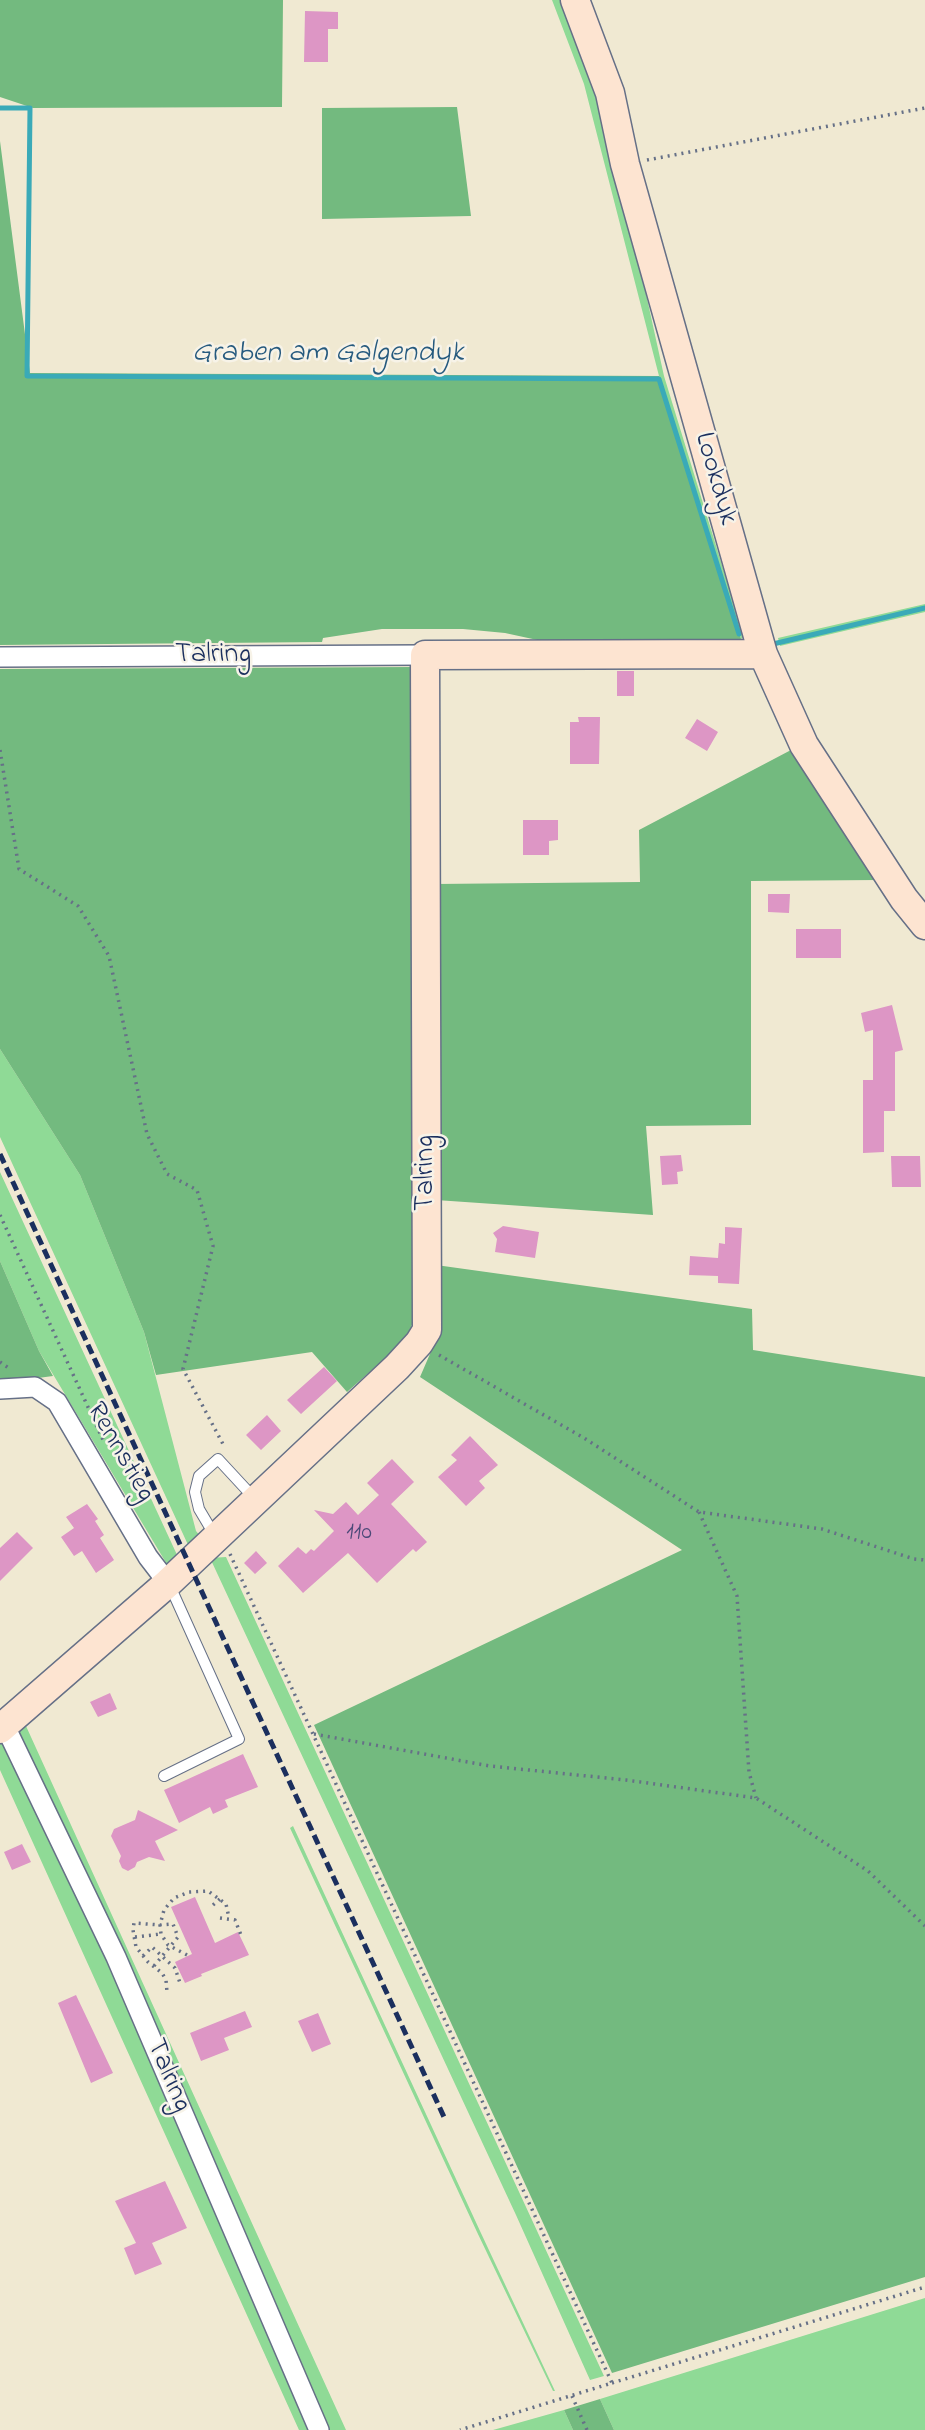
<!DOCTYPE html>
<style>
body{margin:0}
canvas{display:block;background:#f0e9d2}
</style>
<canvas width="925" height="2430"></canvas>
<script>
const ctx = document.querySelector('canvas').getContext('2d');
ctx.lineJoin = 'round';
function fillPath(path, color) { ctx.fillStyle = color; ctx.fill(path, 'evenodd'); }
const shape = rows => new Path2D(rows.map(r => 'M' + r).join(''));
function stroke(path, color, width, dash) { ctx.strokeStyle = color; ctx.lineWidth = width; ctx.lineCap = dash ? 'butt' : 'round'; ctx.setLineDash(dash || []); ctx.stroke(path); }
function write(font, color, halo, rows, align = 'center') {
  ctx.font = font + ' "Indie Flower",sans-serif'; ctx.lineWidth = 5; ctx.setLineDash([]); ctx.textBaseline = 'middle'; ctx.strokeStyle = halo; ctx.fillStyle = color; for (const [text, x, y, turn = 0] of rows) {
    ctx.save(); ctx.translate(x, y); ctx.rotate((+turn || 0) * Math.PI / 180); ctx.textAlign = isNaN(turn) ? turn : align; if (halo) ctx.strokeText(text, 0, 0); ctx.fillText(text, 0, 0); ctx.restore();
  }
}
const green = shape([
 [552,0,568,0,605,107,664,376,744,637,741,639,659,376,584,84],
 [925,604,925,612,780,646,778,638],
 [0,1049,80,1175,144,1332,196,1531,201,1537,189,1547,0,1137],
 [0,1172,178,1557,168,1566,39,1351,0,1261],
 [226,1557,604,2376,590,2380,516,2215,210,1558],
 [26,1726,346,2430,299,2430,0,1770,0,1742],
 [293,1826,480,2231,555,2391,553,2391,477,2232,290,1828],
 [925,2298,925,2430,614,2430,600,2399],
 [564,2410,573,2430,493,2430]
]);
const forest = shape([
 [0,0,283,0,282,107,33,108,0,97],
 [457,107,471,216,322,219,322,108],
 [0,141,30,373,659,376,741,639,542,641,505,633,463,629,382,629,323,638,322,642,0,645],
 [414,667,415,1316,407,1339,347,1392,312,1352,156,1375,144,1332,80,1175,0,1049,0,669],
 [791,750,878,880,751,881,751,1125,646,1126,653,1215,436,1200,435,884,640,882,639,830],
 [0,1261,39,1351,53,1376,0,1383],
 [436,1265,752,1309,753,1350,925,1377,925,2277,612,2373,314,1725,682,1550,420,1377,436,1340],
 [600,2399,614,2430,573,2430,564,2410]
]);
const stream = shape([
 [0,108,30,108,27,376,659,379,739,634],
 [773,644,925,608]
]);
const building = shape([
 [305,11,338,12,338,29,328,29,328,62,304,62],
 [617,671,634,671,634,696,617,696],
 [578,717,600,717,599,764,570,764,570,722,579,722],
 [697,719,718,732,707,751,685,738],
 [523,820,558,820,558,840,549,841,549,855,523,855],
 [768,894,790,894,789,913,768,912],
 [796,929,841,929,841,958,796,958],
 [892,1005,903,1050,895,1052,895,1111,884,1111,884,1152,863,1153,863,1080,873,1080,873,1030,865,1032,861,1013],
 [681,1155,683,1171,677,1172,678,1184,662,1185,660,1156],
 [891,1156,920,1156,921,1187,892,1187],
 [503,1226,539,1232,535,1258,495,1252,497,1239,493,1233],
 [725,1227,742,1228,739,1284,718,1283,718,1276,689,1275,690,1256,718,1258,719,1243,725,1244],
 [324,1367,337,1381,301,1414,287,1400],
 [267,1415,281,1431,261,1450,246,1435],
 [470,1436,498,1465,479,1481,485,1488,466,1506,438,1477,457,1460,451,1455],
 [392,1459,414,1482,391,1504,427,1542,416,1552,413,1549,377,1583,348,1553,303,1593,278,1566,298,1547,306,1554,311,1549,314,1551,334,1531,314,1510,333,1514,346,1502,358,1515,379,1495,367,1483],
 [87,1504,98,1519,95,1521,104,1535,100,1538,114,1560,96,1573,82,1551,74,1556,61,1537,74,1528,66,1517],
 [17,1532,33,1548,0,1581,0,1548],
 [256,1551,267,1563,255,1574,244,1563],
 [110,1693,117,1709,98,1717,90,1702],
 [243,1754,258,1787,225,1800,228,1807,213,1814,210,1807,179,1823,164,1790],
 [138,1810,178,1830,155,1841,165,1861,149,1857,137,1862,135,1867,128,1871,122,1868,119,1861,121,1856,111,1836,114,1829,135,1820],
 [22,1844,31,1862,12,1870,4,1852],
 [195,1897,215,1943,238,1932,249,1955,201,1974,202,1976,185,1983,175,1962,192,1954,171,1907],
 [76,1995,113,2073,91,2083,58,2003],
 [245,2011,252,2027,224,2038,229,2050,201,2061,190,2033],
 [318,2013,331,2044,312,2052,298,2021],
 [165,2181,187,2228,152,2243,162,2264,135,2275,124,2248,136,2243,115,2201]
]);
const path = shape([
 [647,160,925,108],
 [0,750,19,869,78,906,109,956,147,1134,167,1174,197,1190,213,1246,183,1369,224,1446],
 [0,1215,104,1442],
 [439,1355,584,1438,699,1512,822,1529,914,1559,925,1560],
 [0,1362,10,1369],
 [699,1512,737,1596,749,1772,756,1798],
 [230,1554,612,2383,460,2430],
 [314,1734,490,1766,626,1780,756,1798,868,1871,925,1926],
 [213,1905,221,1898],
 [220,1918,235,1920,241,1935],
 [135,1937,161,1934],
 [187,1955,168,1945,161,1934,160,1925,164,1910,174,1898,189,1892,208,1891,226,1904,229,1918],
 [143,1956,152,1947,175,1968,181,1986],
 [154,1966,178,1937,173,1924,160,1925,134,1923,133,1930,136,1947,148,1962,162,1973,166,1980,167,1992],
 [612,2383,925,2287],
 [572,2396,587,2430]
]);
const lane = shape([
 [215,1536,199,1509,195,1492,199,1476,218,1459,255,1499],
 [164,1776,239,1739,170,1586]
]);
const street = shape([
 [0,657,425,655],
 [0,1389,35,1387,57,1402,148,1557,168,1583],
 [5,1726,116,1957,319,2430]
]);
const secondary = shape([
 [575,0,610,93,625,164,763,654,804,745,904,899,925,925],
 [0,1729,168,1583,397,1367,419,1343,427,1330,425,655,763,654]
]);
const rail = shape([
 [0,1154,444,2117]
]);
const numberNames = [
 ["110",359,1534]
];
const streetNames = [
 ["Lookdyk",714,479,74],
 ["Talring",213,656],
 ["Talring",427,1173,-90],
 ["Rennstieg",119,1453,60],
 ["Talring",167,2076,67]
];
const waterNames = [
 ["Graben am Galgendyk",328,355]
];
fillPath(green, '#8fda96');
fillPath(forest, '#73ba7f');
stroke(stream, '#3aaab8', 5);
fillPath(building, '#dd96c5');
stroke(lane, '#667087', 12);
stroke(street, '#667087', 22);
stroke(secondary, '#667087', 31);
stroke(path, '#667087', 3.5, [2, 5]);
stroke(lane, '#fff', 10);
stroke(street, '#fff', 19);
stroke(secondary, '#fde4d1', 28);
stroke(rail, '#1b2f5e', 5, [10, 5]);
write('24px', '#4c4978', null, numberNames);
write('28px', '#1b2f5e', '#f7f3e8', streetNames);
write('italic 30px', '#265a7e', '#f7f3e8', waterNames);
</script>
